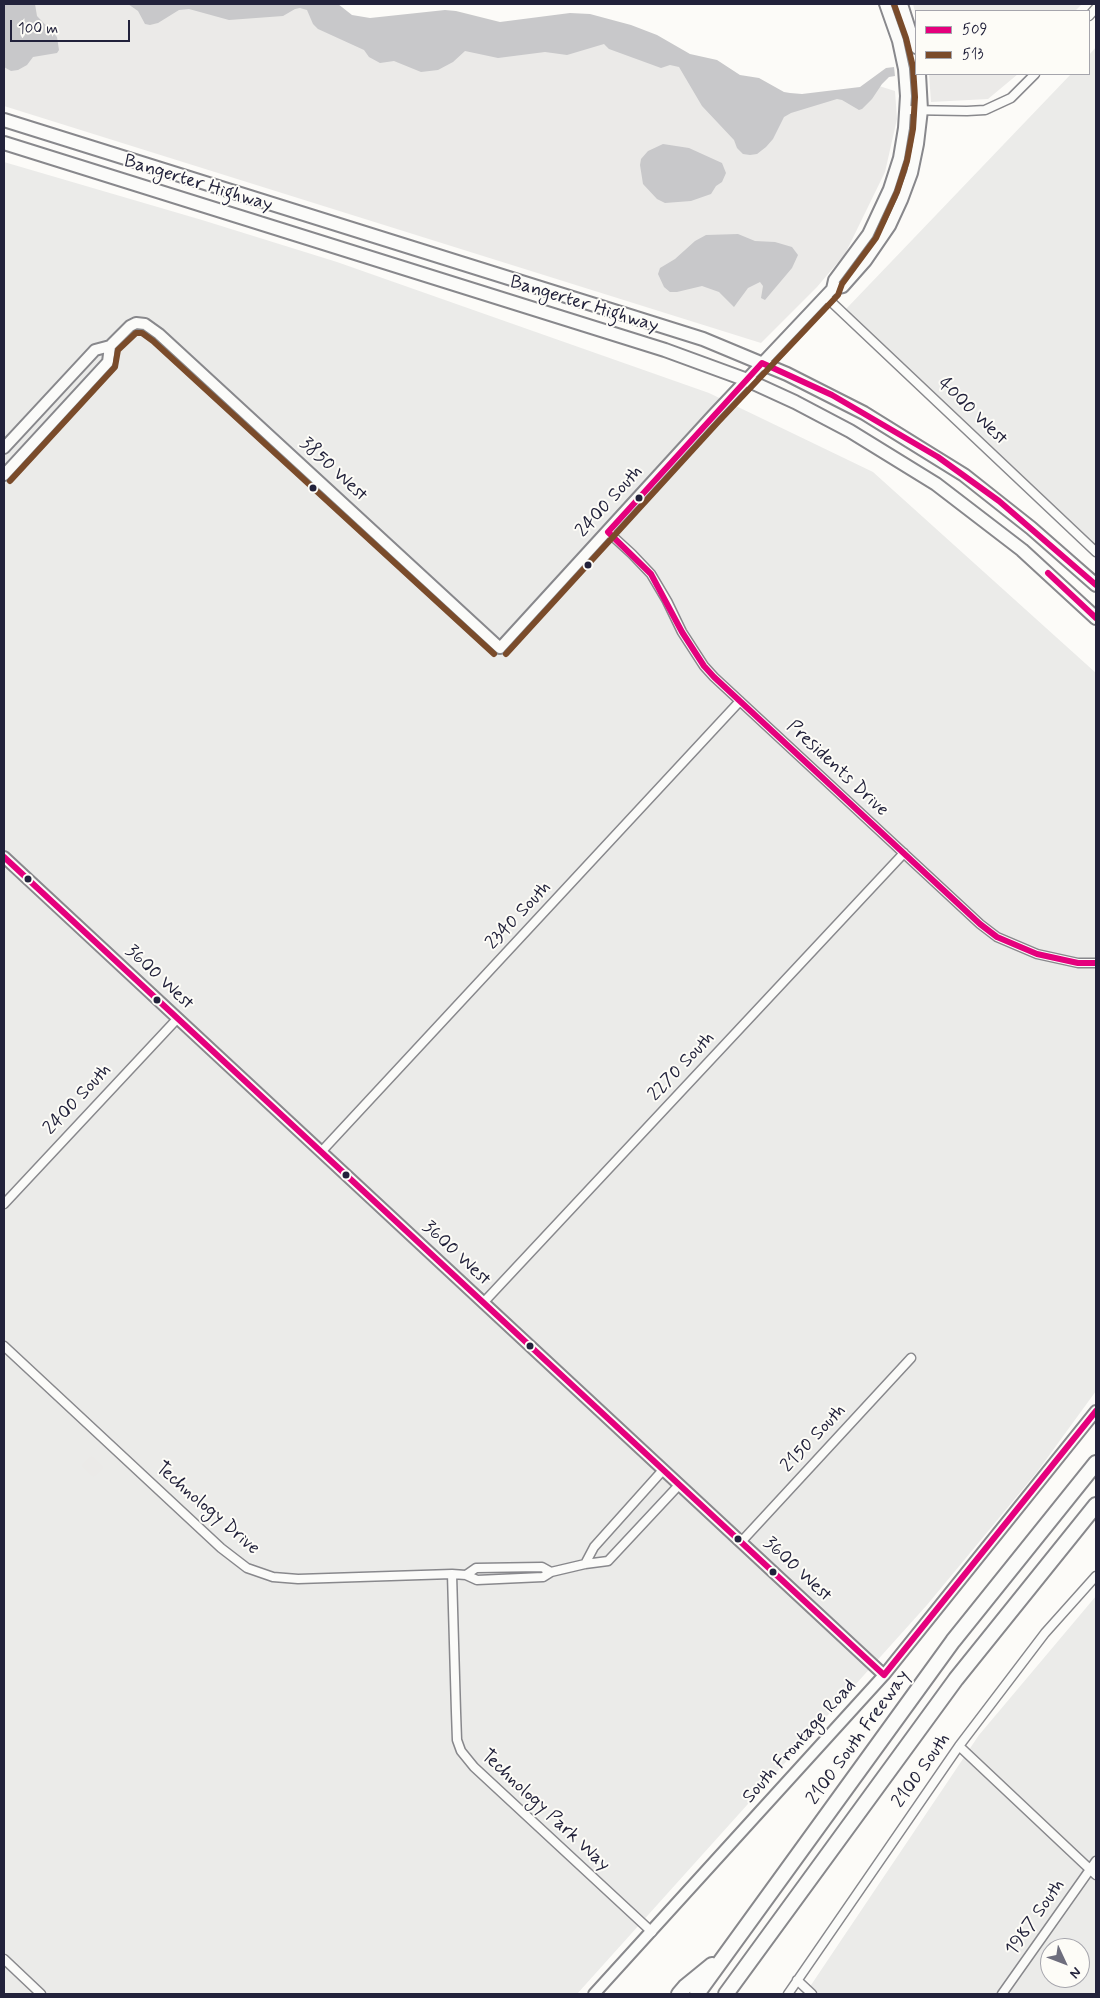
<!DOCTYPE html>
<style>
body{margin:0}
#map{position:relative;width:1100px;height:1998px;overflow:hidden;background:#fcfbf8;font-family:Mynerve,sans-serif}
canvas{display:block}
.frame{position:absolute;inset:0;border:5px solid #22223b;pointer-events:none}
.legend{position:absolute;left:915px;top:10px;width:175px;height:65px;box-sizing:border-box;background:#fdfcf7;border:1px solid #a5a5ac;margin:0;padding:6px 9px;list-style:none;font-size:15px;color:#22223b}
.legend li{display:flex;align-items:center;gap:10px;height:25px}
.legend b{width:25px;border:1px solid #a5a5ac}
.north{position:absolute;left:1040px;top:1938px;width:50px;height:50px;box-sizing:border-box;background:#fdfcf7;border:1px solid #a5a5ac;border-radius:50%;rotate:133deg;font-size:14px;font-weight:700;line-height:20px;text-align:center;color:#22223b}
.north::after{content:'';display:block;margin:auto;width:18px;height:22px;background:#6e6e7d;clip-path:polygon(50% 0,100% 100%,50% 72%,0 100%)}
.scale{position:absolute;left:10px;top:20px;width:120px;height:22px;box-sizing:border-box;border:2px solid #22223b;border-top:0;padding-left:6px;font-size:15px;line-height:18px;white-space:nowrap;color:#22223b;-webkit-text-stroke:4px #fdfcf7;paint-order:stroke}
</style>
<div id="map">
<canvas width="1100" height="1998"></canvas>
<div class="frame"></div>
<ul class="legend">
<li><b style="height:6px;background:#e5007d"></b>509</li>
<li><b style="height:6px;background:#7a4b2a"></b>513</li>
</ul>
<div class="north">N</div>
<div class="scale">100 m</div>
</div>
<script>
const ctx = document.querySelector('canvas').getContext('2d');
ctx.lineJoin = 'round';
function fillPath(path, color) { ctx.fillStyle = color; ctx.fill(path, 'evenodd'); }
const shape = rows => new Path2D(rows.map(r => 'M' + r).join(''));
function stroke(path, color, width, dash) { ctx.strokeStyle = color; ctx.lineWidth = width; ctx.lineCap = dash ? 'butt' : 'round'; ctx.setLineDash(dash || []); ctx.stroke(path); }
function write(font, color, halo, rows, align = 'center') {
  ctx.font = font + ' Mynerve,sans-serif'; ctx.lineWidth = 4; ctx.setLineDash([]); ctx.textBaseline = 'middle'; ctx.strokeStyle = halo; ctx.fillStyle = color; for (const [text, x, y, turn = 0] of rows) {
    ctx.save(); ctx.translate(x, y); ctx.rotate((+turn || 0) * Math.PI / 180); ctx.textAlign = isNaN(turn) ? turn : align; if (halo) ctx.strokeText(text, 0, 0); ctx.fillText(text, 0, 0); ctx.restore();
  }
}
const built = shape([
 [1096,47,1096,552,846,309,1071,74,1089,74,1089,55],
 [4,162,202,220,337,262,709,393,873,472,1096,673,1096,1391,1037,1472,927,1605,577,1994,4,1994],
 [1096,1596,1096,1994,805,1994,979,1735],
 [1050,1948,1080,1948,1080,1978,1050,1978]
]);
const green = shape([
 [4,4,293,4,370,26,599,30,794,103,879,86,895,91,897,119,885,172,845,254,817,287,761,343,4,106],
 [913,4,1082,4,1075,11,916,11,916,16],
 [929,74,1018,74,988,99,931,102],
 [91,1456,103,1467,94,1477,82,1466]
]);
const water = shape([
 [4,4,35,4,37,16,57,37,59,50,57,53,33,57,27,65,18,70,11,71,4,67],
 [128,4,338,4,352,15,370,18,445,10,456,11,500,22,570,13,590,14,631,25,657,35,690,54,717,60,740,75,759,78,784,92,790,93,802,94,860,87,886,68,894,67,895,76,889,77,882,84,872,99,862,109,859,110,842,100,837,99,791,113,784,117,773,139,766,147,757,154,750,155,743,154,737,148,734,140,702,106,679,67,670,65,661,68,609,49,604,44,567,55,545,52,498,58,465,51,453,62,438,70,421,72,394,61,380,63,369,57,364,50,318,29,313,24,307,10,300,8,295,9,283,16,229,20,189,9,179,10,158,23,150,25,145,24,138,11],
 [663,144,689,148,722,163,726,173,722,182,716,186,711,194,691,201,665,203,657,199,643,184,640,165,641,159,648,151],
 [738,234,755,241,775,242,792,247,798,255,792,268,765,300,761,298,763,286,760,282,748,288,734,307,719,292,702,286,677,292,670,292,664,287,658,274,660,268,675,259,695,241,706,235]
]);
const minor = shape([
 [1089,16,1096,8],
 [906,110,967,111,985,110,1011,98,1035,74],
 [825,296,1096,552],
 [608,532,632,554,651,574,667,601,682,632,704,666,714,677,980,924,997,937,1037,954,1078,963,1096,963],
 [321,1152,740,701],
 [4,1204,177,1019],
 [483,1303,904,853],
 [4,1346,221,1548,247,1568,273,1577,298,1579,452,1574,466,1575,477,1580,543,1577,551,1572,585,1564,608,1561,679,1485],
 [741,1542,911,1358],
 [585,1564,594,1547,663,1470],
 [452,1574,456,1712,457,1740,461,1751,474,1767,652,1932],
 [466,1575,476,1568,542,1567,551,1572],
 [959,1746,1096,1875],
 [4,1959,41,1994],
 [797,1980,812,1994],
 [788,1994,959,1746,1045,1633,1096,1576],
 [1002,1994,1096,1861]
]);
const tertiary = shape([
 [902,4,916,48],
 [832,289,843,287,866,261,890,226,902,200,912,173,918,144,922,110,920,74],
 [4,448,95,350,110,346,130,326,136,323,145,324,159,334,500,648,713,415,832,289,834,280,868,234,889,189,899,158,904,128,906,96,904,69,898,41,885,4],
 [4,475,108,362,110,346],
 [4,857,884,1675],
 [594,1994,884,1675,1096,1411]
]);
const trunk = shape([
 [4,120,633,317,703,339,787,374,864,413,964,475,1031,528,1096,585],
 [4,143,665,350,747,380,795,402,850,431,936,484,1022,550,1096,618]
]);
const motorway = shape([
 [679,1994,685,1987,712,1965],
 [697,1994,953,1641,1096,1463],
 [726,1994,956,1679,1096,1505]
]);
const bus1 = shape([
 [608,532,651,574,682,632,704,666,714,677,980,924,997,937,1037,954,1078,963,1096,963],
 [608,532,762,363,832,395,938,457,999,501,1096,585],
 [1048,573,1096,618],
 [4,857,884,1675],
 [884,1675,1096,1411]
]);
const bus2 = shape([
 [10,481,115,367,118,350,136,333,142,333,153,341,494,654],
 [506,654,719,421,838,295,842,284,876,238,897,192,907,161,913,129,915,97,913,67,906,38,894,4]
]);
const markers = [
 [313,488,4.5,"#22223b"],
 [639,498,4.5,"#22223b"],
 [588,565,4.5,"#22223b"],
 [28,879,4.5,"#22223b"],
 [157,1000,4.5,"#22223b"],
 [346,1175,4.5,"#22223b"],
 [530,1346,4.5,"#22223b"],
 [738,1539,4.5,"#22223b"],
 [773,1572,4.5,"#22223b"]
];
const streetNames = [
 ["Bangerter Highway",198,184,17],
 ["Bangerter Highway",584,305,17],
 ["4000 West",972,412,44],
 ["3850 West",333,470,43],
 ["2400 South",610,502,-48],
 ["Presidents Drive",837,769,43],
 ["2340 South",519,916,-47],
 ["3600 West",159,978,43],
 ["2270 South",682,1067,-47],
 ["2400 South",78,1100,-47],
 ["3600 West",456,1254,43],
 ["2150 South",814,1439,-47],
 ["Technology Drive",207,1509,41],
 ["3600 West",797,1570,43],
 ["2100 South Freeway",859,1738,-54],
 ["South Frontage Road",800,1742,-48],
 ["2100 South",922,1771,-55],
 ["Technology Park Way",545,1811,43],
 ["1987 South",1036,1918,-55]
];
fillPath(built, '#ebebe9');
fillPath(green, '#ebeae8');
fillPath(water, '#c8c8ca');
stroke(minor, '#88888c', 11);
stroke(tertiary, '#88888c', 14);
stroke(trunk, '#88888c', 16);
stroke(motorway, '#88888c', 18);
stroke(minor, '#fbfbf9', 8);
stroke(tertiary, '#fbfbf9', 10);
stroke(trunk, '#fbfbf9', 12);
stroke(motorway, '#fbfbf9', 14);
stroke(bus1, '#e5007d', 6);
stroke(bus2, '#7a4b2a', 6);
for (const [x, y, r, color] of markers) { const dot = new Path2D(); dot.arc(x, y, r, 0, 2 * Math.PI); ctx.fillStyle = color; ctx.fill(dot); stroke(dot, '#fdfcf7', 2); }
write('19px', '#22223b', '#fdfcf7', streetNames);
</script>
